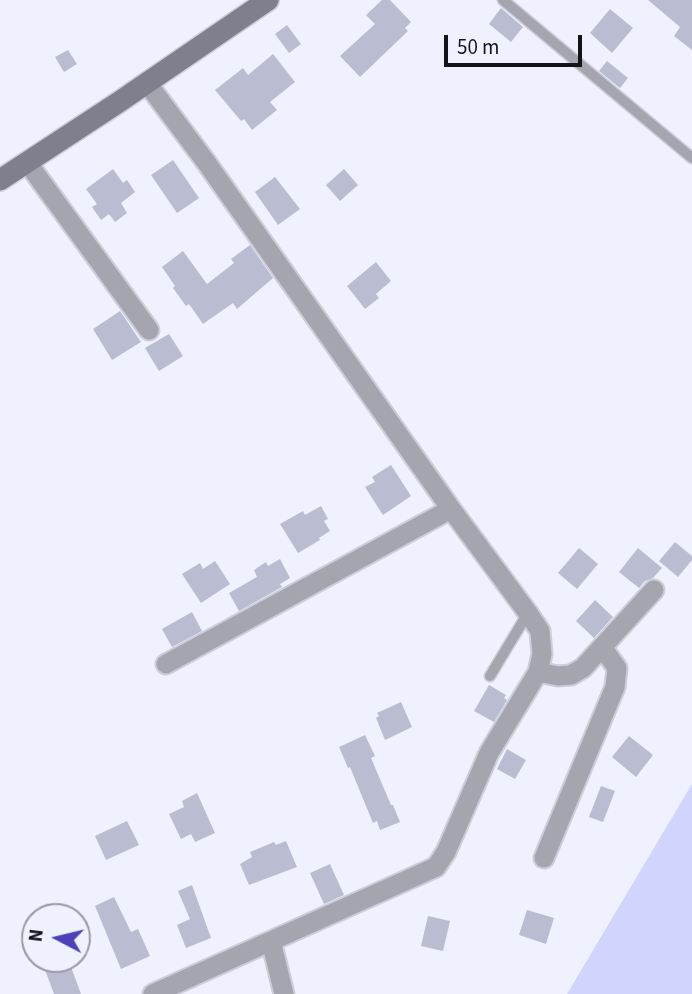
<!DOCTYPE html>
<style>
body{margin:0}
#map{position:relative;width:692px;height:994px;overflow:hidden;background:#eff1fe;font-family:"Source Sans 3",sans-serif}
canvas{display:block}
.north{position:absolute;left:21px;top:903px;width:70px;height:70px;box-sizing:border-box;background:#eff1fe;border:2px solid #9798a3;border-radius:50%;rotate:277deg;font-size:19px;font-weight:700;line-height:28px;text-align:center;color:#13131a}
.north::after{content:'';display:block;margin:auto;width:24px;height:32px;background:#4e40b7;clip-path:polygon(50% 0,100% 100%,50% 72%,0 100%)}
.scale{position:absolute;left:444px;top:35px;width:138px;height:32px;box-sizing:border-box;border:4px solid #13131a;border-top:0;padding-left:9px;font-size:21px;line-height:24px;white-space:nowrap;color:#13131a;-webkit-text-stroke:5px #eff1fe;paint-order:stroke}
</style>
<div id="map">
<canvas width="692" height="994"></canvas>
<div class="north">N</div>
<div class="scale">50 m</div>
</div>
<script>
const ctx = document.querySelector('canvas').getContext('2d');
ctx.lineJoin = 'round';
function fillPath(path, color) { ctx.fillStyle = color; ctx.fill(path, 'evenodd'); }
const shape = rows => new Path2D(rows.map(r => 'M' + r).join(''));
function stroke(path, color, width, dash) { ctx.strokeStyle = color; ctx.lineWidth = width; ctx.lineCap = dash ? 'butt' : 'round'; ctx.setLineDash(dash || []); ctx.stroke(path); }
const green = shape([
 [692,784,692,994,567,994]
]);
const building = shape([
 [382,0,390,0,411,22,405,28,408,31,360,77,340,56,375,24,366,15],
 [648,0,692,0,692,50,674,36,680,27],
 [501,8,523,27,511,42,489,24],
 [610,9,633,28,612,53,590,33],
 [287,25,301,44,289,53,275,34],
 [68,50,77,64,64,72,55,57],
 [273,54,295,82,270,102,277,110,252,130,244,119,241,121,215,90,243,68,248,75],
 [607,61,628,78,620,88,599,71],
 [173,160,199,198,177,213,151,175],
 [113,169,123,183,127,180,135,192,121,203,127,213,115,222,109,214,101,220,92,207,97,204,86,189],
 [344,169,358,185,340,201,326,185],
 [275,177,300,209,278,225,255,192],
 [250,245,273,278,237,309,233,303,203,324,189,304,186,306,173,288,175,286,162,267,183,251,207,284,234,263,231,259],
 [376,262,391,281,376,294,379,298,365,309,347,286],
 [120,311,141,342,112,360,93,329],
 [169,334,183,356,159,371,145,348],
 [391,465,411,496,383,515,365,487,375,482,372,477],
 [321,506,328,519,324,521,330,531,319,538,320,540,298,553,280,524,303,511,305,515],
 [675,542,692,556,692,560,678,577,659,561],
 [579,548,598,564,577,589,558,573],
 [638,548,662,568,653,578,645,581,639,588,619,572],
 [280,559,290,578,280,584,282,587,239,611,229,593,257,577,254,570,266,562,268,566],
 [215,561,230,584,201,603,182,574,200,563,203,569],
 [595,600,613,617,594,638,576,621],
 [192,612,202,631,172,647,162,629],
 [489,685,506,695,504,698,507,700,494,722,474,711],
 [401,702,412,727,385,740,376,718,379,716,377,713],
 [365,735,375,756,371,758,391,805,393,805,400,822,380,830,377,821,373,823,350,767,348,768,339,747],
 [629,736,653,755,636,777,612,757],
 [507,749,526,760,515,779,497,769],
 [601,786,615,791,603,822,589,817],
 [197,793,215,833,195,842,191,834,181,839,169,814,184,807,182,801],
 [127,821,139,845,106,860,95,836],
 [286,841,297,867,249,885,240,864,252,857,250,852,274,842,276,845],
 [330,864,344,895,324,904,310,873],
 [192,885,211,938,186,948,177,925,190,919,178,891],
 [114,897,131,932,138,929,150,956,121,969,95,906],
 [527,910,554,918,546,944,519,935],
 [428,916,450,921,443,951,421,946],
 [45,959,68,959,81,994,54,994,44,967,47,966]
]);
const service = shape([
 [503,0,692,158],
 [490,676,528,613]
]);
const minor = shape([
 [147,83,206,162,451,509,528,613,540,631,542,654,538,672,489,753,446,852,436,867,153,994],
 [27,162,149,330],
 [166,664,451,509],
 [538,672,558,676,571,675,583,668,654,590],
 [544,858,615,687,617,668,602,647],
 [271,941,284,994]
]);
const secondary = shape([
 [0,180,119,102,268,0]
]);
fillPath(green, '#d1d4fc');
fillPath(building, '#babcd1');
stroke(service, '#cccdda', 13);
stroke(minor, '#cccdda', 23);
stroke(secondary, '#cccdda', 24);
stroke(service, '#a4a5ae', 10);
stroke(minor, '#a4a5ae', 19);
stroke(secondary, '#7f808e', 21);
</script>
